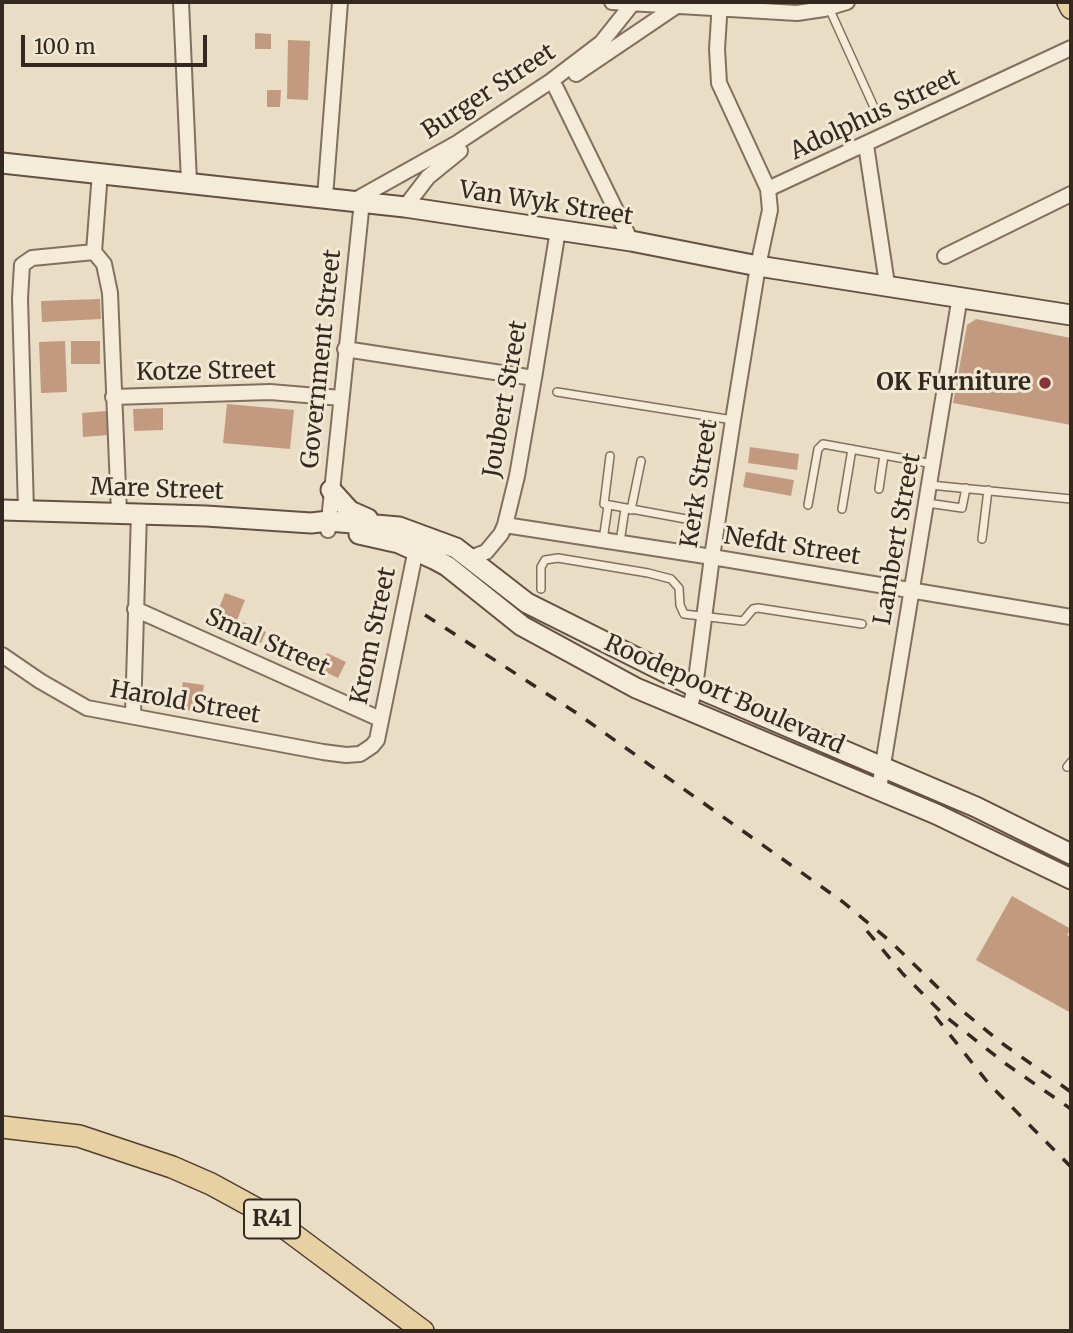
<!DOCTYPE html>
<style>
body{margin:0}
#map{position:relative;width:1073px;height:1333px;overflow:hidden;background:#e9ddc6;font-family:Merriweather,serif}
canvas{display:block}
.frame{position:absolute;inset:0;border:4px solid #342920;pointer-events:none}
.scale{position:absolute;left:21px;top:35px;width:186px;height:32px;box-sizing:border-box;border:4px solid #342920;border-top:0;padding-left:9px;font-size:21px;line-height:24px;white-space:nowrap;color:#342920;-webkit-text-stroke:5px #f1e8d4;paint-order:stroke}
</style>
<div id="map">
<canvas width="1073" height="1333"></canvas>
<div class="frame"></div>
<div class="scale">100 m</div>
</div>
<script>
const ctx = document.querySelector('canvas').getContext('2d');
ctx.lineJoin = 'round';
function fillPath(path, color) { ctx.fillStyle = color; ctx.fill(path, 'evenodd'); }
const shape = rows => new Path2D(rows.map(r => 'M' + r).join(''));
function stroke(path, color, width, dash) { ctx.strokeStyle = color; ctx.lineWidth = width; ctx.lineCap = dash ? 'butt' : 'round'; ctx.setLineDash(dash || []); ctx.stroke(path); }
function write(font, color, halo, rows, align = 'center') {
  ctx.font = font + ' Merriweather,serif'; ctx.lineWidth = 6; ctx.setLineDash([]); ctx.textBaseline = 'middle'; ctx.strokeStyle = halo; ctx.fillStyle = color; for (const [text, x, y, turn = 0] of rows) {
    ctx.save(); ctx.translate(x, y); ctx.rotate((+turn || 0) * Math.PI / 180); ctx.textAlign = isNaN(turn) ? turn : align; if (halo) ctx.strokeText(text, 0, 0); ctx.fillText(text, 0, 0); ctx.restore();
  }
}
const building = shape([
 [255,33,271,34,271,49,255,49],
 [288,40,310,41,308,100,287,99],
 [267,90,281,90,280,107,267,107],
 [100,299,101,319,42,322,41,301],
 [976,319,1071,338,1071,425,953,403,967,325],
 [65,341,67,392,41,393,39,342],
 [71,341,100,341,100,364,71,364],
 [227,404,294,410,290,449,223,443],
 [163,408,163,430,134,431,133,409],
 [107,411,108,435,83,437,82,413],
 [750,447,799,454,797,470,748,463],
 [746,472,794,480,791,496,743,487],
 [225,593,245,600,232,633,212,626],
 [240,621,266,632,261,643,235,631],
 [327,653,346,662,338,678,319,669],
 [183,682,204,685,199,712,178,709],
 [1012,896,1071,929,1067,935,1071,937,1071,1013,976,960]
]);
const lane = shape([
 [829,8,878,116],
 [557,392,733,420],
 [610,456,604,504,686,519],
 [930,485,1071,499],
 [879,489,884,455],
 [927,503,962,508,966,488],
 [808,505,818,449,823,444,933,464],
 [842,509,852,449],
 [631,510,641,461],
 [982,539,988,490],
 [603,540,608,506],
 [620,542,625,509],
 [541,589,541,567,545,560,558,558,648,573,671,579,679,588,680,605,684,614,743,621,753,609,758,608,862,624],
 [1067,767,1071,762]
]);
const street = shape([
 [181,2,189,182],
 [612,2,797,13,824,9,847,2],
 [576,74,678,5],
 [556,88,631,241],
 [866,145,887,284],
 [768,189,1071,48],
 [325,197,340,2],
 [355,200,457,143,551,81,601,43,633,3],
 [405,207,428,177,460,151],
 [94,252,104,264,110,293,119,513],
 [94,252,100,172],
 [945,256,1071,194],
 [345,349,534,378],
 [113,397,270,392,341,398],
 [26,511,20,298,22,265,32,258,94,252],
 [505,525,712,557,1071,617],
 [328,530,362,201],
 [470,558,486,552,501,534,505,525,517,476,534,378,558,230],
 [135,609,380,719],
 [2,655,40,681,87,708,323,752,346,755,360,754,372,746,377,740,417,544],
 [689,711,695,687,712,557,733,420,758,266,770,210,768,189,719,83,717,49,720,2],
 [133,715,139,513],
 [879,789,960,296]
]);
const secondary = shape([
 [2,163,405,207,631,241,758,266,1071,315],
 [331,490,350,511,368,519],
 [2,510,206,516,311,523,329,521,399,527,456,548,527,603,695,687,976,807,1071,854],
 [359,534,399,543,434,559,447,566,522,626,636,688,936,814,1071,879]
]);
const primary = shape([
 [1068,2,1071,8],
 [2,1127,79,1136,172,1167,211,1184,266,1214,423,1331]
]);
const rail = shape([
 [425,615,575,712,843,902,891,942,960,1009,1003,1044,1071,1092],
 [867,931,903,974,946,1017,1006,1064,1071,1109],
 [935,1016,989,1084,1071,1167]
]);
const markers = [
 [1045,383,7,"#893538"]
];
const shields = [
 [272,1219,56]
];
const shieldNames = [
 ["R41",272,1219]
];
const streetNames = [
 ["Burger Street",489,92,-33],
 ["Adolphus Street",875,115,-25],
 ["Van Wyk Street",546,204,9],
 ["Government Street",322,359,-84],
 ["Kotze Street",206,372,-1],
 ["Joubert Street",506,399,-80],
 ["Kerk Street",700,484,-81],
 ["Mare Street",157,490,2],
 ["Lambert Street",898,539,-80],
 ["Nefdt Street",792,547,9],
 ["Krom Street",374,636,-78],
 ["Smal Street",267,643,24],
 ["Roodepoort Boulevard",724,695,24],
 ["Harold Street",185,703,10]
];
const poiNames = [
 ["OK Furniture",1031,383]
];
fillPath(building, '#c29a80');
stroke(lane, '#82705e', 10);
stroke(street, '#82705e', 18);
stroke(secondary, '#645141', 23);
stroke(primary, '#503f31', 24);
stroke(lane, '#f4ebd8', 7);
stroke(street, '#f4ebd8', 14);
stroke(secondary, '#f4ebd8', 19);
stroke(primary, '#e7d0a2', 21);
stroke(rail, '#342920', 3.5, [12, 12]);
for (const [x, y, r, color] of markers) { const dot = new Path2D(); dot.arc(x, y, r, 0, 2 * Math.PI); ctx.fillStyle = color; ctx.fill(dot); stroke(dot, '#f1e8d4', 2.5); }
for (const [x, y, w] of shields) { const box = new Path2D(); box.roundRect(x - w / 2, y - 19.5, w, 39, 5); ctx.fillStyle = '#f1e8d4'; ctx.fill(box); stroke(box, '#342920', 2); }
write('bold 23px', '#342920', null, shieldNames);
write('24px', '#342920', '#f1e8d4', streetNames);
write('bold 24px', '#342920', '#f1e8d4', poiNames, 'right');
</script>
